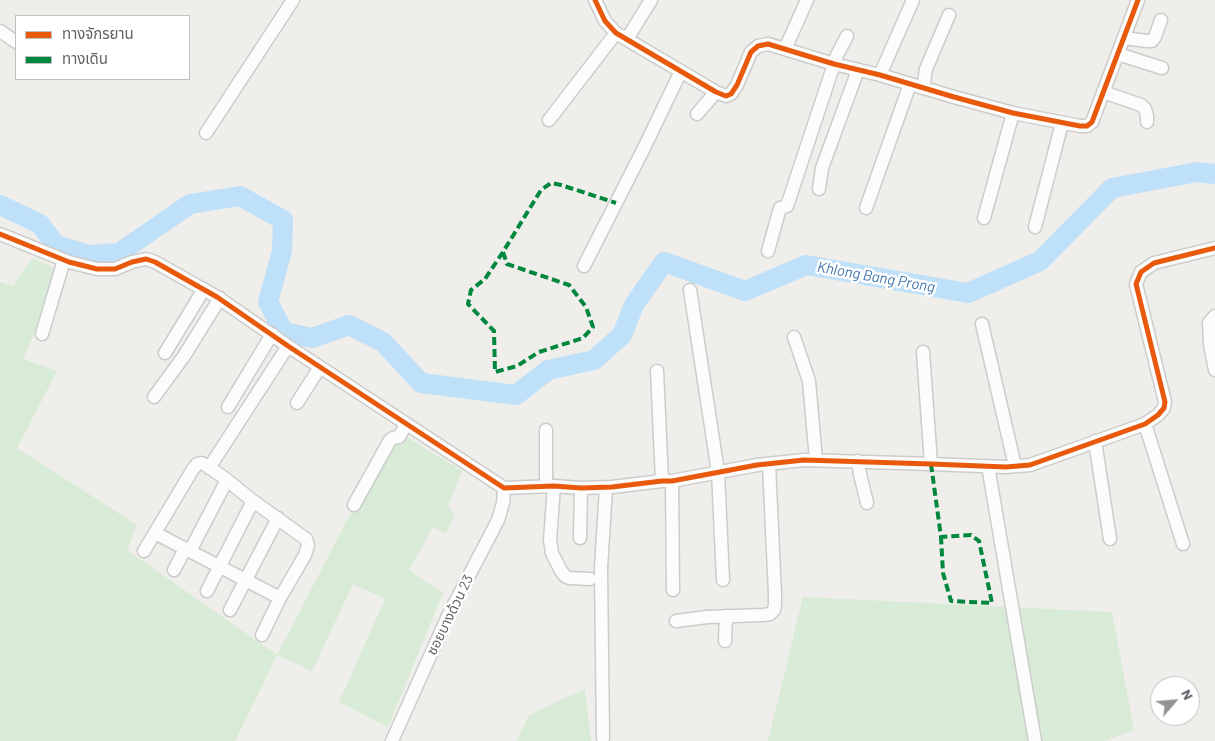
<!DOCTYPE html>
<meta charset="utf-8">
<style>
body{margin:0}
#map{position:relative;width:1215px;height:741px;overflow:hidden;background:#efeeea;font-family:Barlow,"Noto Sans Thai",sans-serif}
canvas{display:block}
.legend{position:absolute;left:15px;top:15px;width:175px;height:65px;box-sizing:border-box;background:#fff;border:1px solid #bfc1c3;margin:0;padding:6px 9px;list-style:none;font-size:15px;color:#5f6368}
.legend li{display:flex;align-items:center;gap:10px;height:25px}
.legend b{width:25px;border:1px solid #bfc1c3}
.north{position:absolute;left:1150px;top:676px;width:50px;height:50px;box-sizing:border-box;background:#fff;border:1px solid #bfc1c3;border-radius:50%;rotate:63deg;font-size:14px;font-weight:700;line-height:20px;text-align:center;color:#5f6368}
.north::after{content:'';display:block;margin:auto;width:18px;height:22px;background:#919496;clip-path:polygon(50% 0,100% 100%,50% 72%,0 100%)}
</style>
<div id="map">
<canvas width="1215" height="741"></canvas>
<ul class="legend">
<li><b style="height:6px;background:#e8590c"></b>ทางจักรยาน</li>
<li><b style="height:6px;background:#00873e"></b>ทางเดิน</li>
</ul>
<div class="north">N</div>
</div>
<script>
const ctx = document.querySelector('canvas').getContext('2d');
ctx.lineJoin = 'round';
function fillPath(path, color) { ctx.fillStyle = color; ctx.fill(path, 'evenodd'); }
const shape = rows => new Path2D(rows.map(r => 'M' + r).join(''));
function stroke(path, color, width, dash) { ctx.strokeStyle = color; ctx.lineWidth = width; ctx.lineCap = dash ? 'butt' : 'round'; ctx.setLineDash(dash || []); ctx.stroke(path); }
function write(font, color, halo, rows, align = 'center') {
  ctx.font = font + ' Barlow,"Noto Sans Thai",sans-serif'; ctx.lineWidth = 5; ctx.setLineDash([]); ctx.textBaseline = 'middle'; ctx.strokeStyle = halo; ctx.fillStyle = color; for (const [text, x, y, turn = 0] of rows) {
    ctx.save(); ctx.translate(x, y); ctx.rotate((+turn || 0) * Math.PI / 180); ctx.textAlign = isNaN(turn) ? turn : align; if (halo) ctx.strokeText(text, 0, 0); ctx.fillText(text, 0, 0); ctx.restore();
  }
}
const green = shape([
 [32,258,60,271,23,359,57,371,17,448,137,525,127,550,277,655,391,436,403,435,462,471,448,506,455,515,446,533,433,527,409,570,443,593,388,727,339,702,385,599,353,584,312,671,277,655,235,741,0,741,0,282,13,286],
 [803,597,1112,612,1134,730,1104,741,768,741],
 [585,689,591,741,517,741,529,715]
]);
const river = shape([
 [0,205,40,224,56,245,89,255,119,253,190,204,240,196,283,220,282,251,268,302,284,332,312,338,349,325,383,342,421,383,516,395,548,370,594,360,622,335,634,305,664,262,745,291,806,265,968,293,1040,261,1112,188,1197,172,1215,174]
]);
const minor = shape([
 [595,0,605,21,616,33,716,92,726,96,731,94,737,85,751,52,758,46,768,44,834,64,880,75,954,97,1013,113,1080,126,1087,126,1092,122,1138,0],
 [0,31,16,42],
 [1124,38,1147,41,1152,41,1155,37,1161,20],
 [627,39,651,0],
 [785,49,807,0],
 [1118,54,1162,68],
 [880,75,913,0],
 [923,88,926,69,949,15],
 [1103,92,1141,105,1145,109,1147,116,1147,122],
 [697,114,716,92],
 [549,120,616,33],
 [206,133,293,0],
 [819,189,822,168,858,70],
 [866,208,910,84],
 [984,218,1013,113],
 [1035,227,1062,123],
 [0,234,69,262,97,269,115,269,132,262,146,259,155,262,217,297,288,346,504,488,554,486,581,488,612,487,662,481,672,481,757,465,804,460,931,464,1006,467,1030,465,1145,424,1158,415,1164,408,1165,402,1136,284,1141,272,1154,263,1215,248],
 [768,251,780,208,787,206,837,55,847,36],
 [584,266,645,146,681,71],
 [690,290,718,472,723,580],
 [1215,316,1209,323,1210,344,1215,370],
 [982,324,1015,466],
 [42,334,64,260],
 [794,337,809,381,816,460],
 [923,352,931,464],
 [165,353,204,289],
 [657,371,662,481],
 [154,397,184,356,220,298],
 [297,403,320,367],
 [228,407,272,334],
 [1145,424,1183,544],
 [546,430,546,486],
 [1095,441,1110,539],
 [858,461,860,474,867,503],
 [988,466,1035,741],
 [209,468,288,346],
 [672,481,673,590],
 [554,486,550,540,552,553,561,571,565,576,569,578,590,579],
 [354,505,390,440,393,438,399,437,406,424],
 [155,533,280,598],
 [580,538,581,488],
 [144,551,193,469,197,464,201,463,206,465,227,480,253,501,306,539,308,545,305,555,280,598,262,635],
 [190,551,227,480],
 [174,570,185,549],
 [207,591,253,501],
 [230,610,278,518],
 [676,621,707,617,763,615,770,614,774,610,775,605,775,594,769,464],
 [725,641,726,616],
 [603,738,601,568,606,488],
 [392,741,448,616,498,520,503,503,504,488]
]);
const quiet = shape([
 [503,252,485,279,471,290,468,304,494,331,495,372,517,366,539,352,583,338,593,327,586,307,569,285,507,264,503,252,541,190,551,183,561,185,616,203],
 [931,464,941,537,971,535,979,541,992,603,951,601,943,573,941,537]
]);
const cycleway = shape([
 [595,0,605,21,616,33,716,92,726,96,731,94,737,85,751,52,758,46,768,44,834,64,880,75,954,97,1013,113,1080,126,1087,126,1092,122,1138,0],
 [0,234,69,262,97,269,115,269,132,262,146,259,155,262,217,297,288,346,504,488,554,486,581,488,612,487,662,481,672,481,757,465,804,460,931,464,1006,467,1030,465,1145,424,1158,415,1164,408,1165,402,1136,284,1141,272,1154,263,1215,248]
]);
const streetNames = [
 ["ซอยบางด้วน 23",450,615,-64]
];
const waterNames = [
 ["Khlong Bang Prong",876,277,10]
];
fillPath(green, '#d8ebd6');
stroke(river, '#bfe0f9', 20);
stroke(minor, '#cbcccc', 15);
stroke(minor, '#fdfcfc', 12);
stroke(quiet, '#00873e', 4, [8, 4]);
stroke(cycleway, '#e8590c', 5);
write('14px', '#5f6368', '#fff', streetNames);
write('italic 15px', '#4174aa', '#fff', waterNames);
</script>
